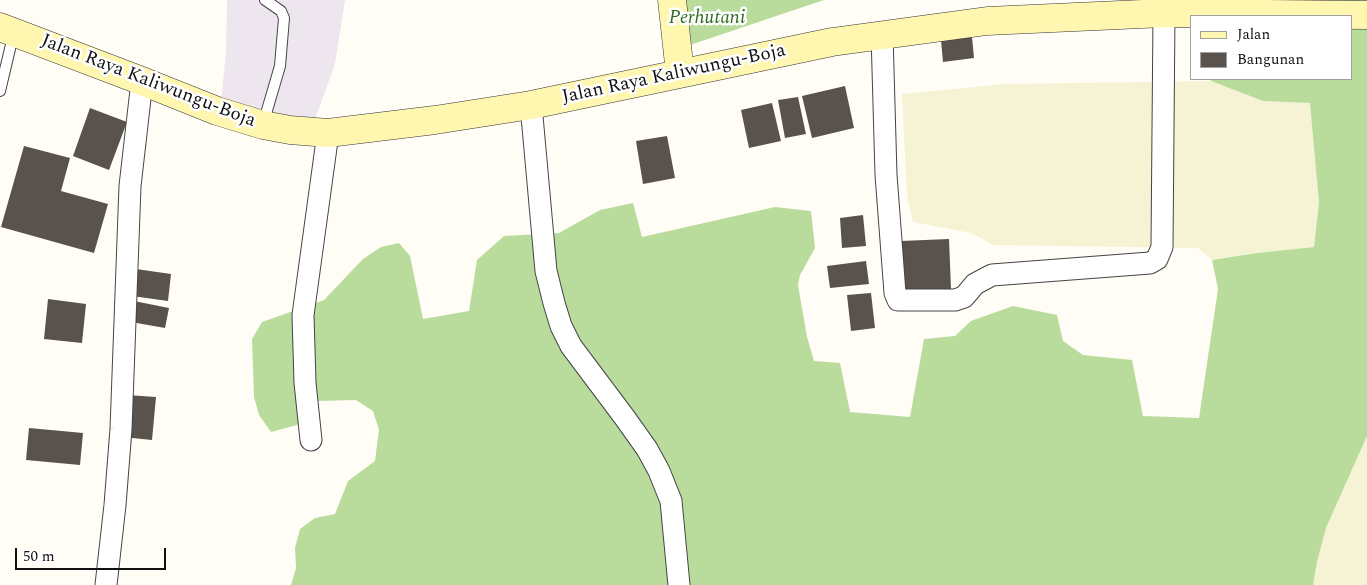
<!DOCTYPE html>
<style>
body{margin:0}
#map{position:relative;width:1367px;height:585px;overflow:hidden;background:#fffdf5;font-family:Spectral,serif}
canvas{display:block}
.legend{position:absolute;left:1190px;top:15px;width:162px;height:65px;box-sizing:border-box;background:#fff;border:1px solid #a0a0a0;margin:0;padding:6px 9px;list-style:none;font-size:15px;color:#111}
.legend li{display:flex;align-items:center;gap:10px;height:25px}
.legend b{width:25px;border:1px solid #a0a0a0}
.scale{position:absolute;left:15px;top:548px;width:151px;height:22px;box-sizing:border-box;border:2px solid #111;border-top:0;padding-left:6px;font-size:15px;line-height:18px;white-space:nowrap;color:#111;-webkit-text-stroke:4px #fff;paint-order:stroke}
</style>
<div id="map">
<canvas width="1367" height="585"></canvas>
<ul class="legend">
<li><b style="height:6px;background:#fff6b0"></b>Jalan</li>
<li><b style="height:14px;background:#5a524d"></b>Bangunan</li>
</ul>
<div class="scale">50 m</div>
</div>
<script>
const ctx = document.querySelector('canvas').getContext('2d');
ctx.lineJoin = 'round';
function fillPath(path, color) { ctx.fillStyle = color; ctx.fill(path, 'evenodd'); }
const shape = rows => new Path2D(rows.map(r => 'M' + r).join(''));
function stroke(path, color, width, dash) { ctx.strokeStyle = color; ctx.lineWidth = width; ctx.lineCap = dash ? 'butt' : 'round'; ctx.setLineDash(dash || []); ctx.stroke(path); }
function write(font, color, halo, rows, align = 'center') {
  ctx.font = font + ' Spectral,serif'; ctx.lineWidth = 5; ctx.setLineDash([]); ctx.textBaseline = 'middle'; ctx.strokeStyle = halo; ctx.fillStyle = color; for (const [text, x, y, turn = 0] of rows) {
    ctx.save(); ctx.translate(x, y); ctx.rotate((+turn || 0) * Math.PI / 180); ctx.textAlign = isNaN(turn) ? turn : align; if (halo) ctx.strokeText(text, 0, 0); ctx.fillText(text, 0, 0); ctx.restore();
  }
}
const industrial = shape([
 [227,0,345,0,335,64,314,122,221,103,226,52]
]);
const farmland = shape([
 [1211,81,1263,101,1311,103,1319,202,1314,247,1257,253,1212,260,1198,248,993,245,971,233,913,222,907,196,902,94,1005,84],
 [1367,436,1367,585,1313,585,1317,562,1326,528]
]);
const forest = shape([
 [684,0,824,0,690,45],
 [1210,0,1367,0,1367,436,1326,528,1317,562,1313,585,291,585,296,568,295,548,300,529,315,518,335,514,348,481,375,461,379,430,373,411,356,400,318,401,297,425,271,432,259,415,254,397,252,339,262,322,324,300,363,259,381,247,399,243,410,256,423,319,469,311,477,260,504,236,559,233,600,210,633,203,642,237,775,207,811,211,815,248,800,275,798,285,807,337,814,361,840,363,850,412,910,417,924,339,955,336,971,321,1013,306,1057,315,1063,341,1083,355,1132,360,1143,416,1199,418,1218,289,1212,260,1257,253,1314,247,1319,202,1310,103,1263,101,1211,81,1211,79,1351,79,1351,16]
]);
const building = shape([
 [972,37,974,58,943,62,941,40],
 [845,86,854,128,812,138,802,96],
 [798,97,806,134,785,138,778,100],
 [772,103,781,141,749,148,741,110],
 [90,108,127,122,109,170,73,156],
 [667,136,675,178,643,184,636,141],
 [24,146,70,158,61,191,108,204,94,253,1,227],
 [863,215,866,246,842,248,840,218],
 [949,239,951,289,903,291,901,241],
 [866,261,869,284,830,288,827,266],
 [136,269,171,274,168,301,132,296],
 [871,293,875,328,851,331,847,295],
 [48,299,86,304,82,343,44,339],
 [134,301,169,308,165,328,131,322],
 [127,395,156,397,152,440,123,437],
 [29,428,83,433,80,465,26,460]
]);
const lane = shape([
 [0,91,14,32],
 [263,124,280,66,284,18,281,11,265,0]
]);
const street = shape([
 [882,34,886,175,895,293,898,300,955,300,964,297,975,284,992,275,1150,263,1157,259,1162,247,1164,13],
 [531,105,546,271,554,303,561,326,571,346,625,418,647,449,659,471,671,501,679,585],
 [311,440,305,383,303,315,328,133],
 [106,585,115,505,121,429,130,186,142,81]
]);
const secondary = shape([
 [672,0,680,73],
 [0,27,142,81,217,111,263,125,290,130,328,133,435,120,531,105,832,42,987,21,1164,13,1367,15]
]);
const parkNames = [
 ["Perhutani",707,19]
];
const streetNames = [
 ["Jalan Raya Kaliwungu-Boja",674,75,-12],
 ["Jalan Raya Kaliwungu-Boja",148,82,21]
];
fillPath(industrial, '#eee6ef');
fillPath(farmland, '#f6f3d4');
fillPath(forest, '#b9dc9c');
fillPath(building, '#5a524d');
stroke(lane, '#444', 12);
stroke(street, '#444', 23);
stroke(secondary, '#333', 29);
stroke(lane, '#fff', 10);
stroke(street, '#fff', 21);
stroke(secondary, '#fff6b0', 28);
write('italic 19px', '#2f6b1f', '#fff', parkNames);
write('19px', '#111', '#fff', streetNames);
</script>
